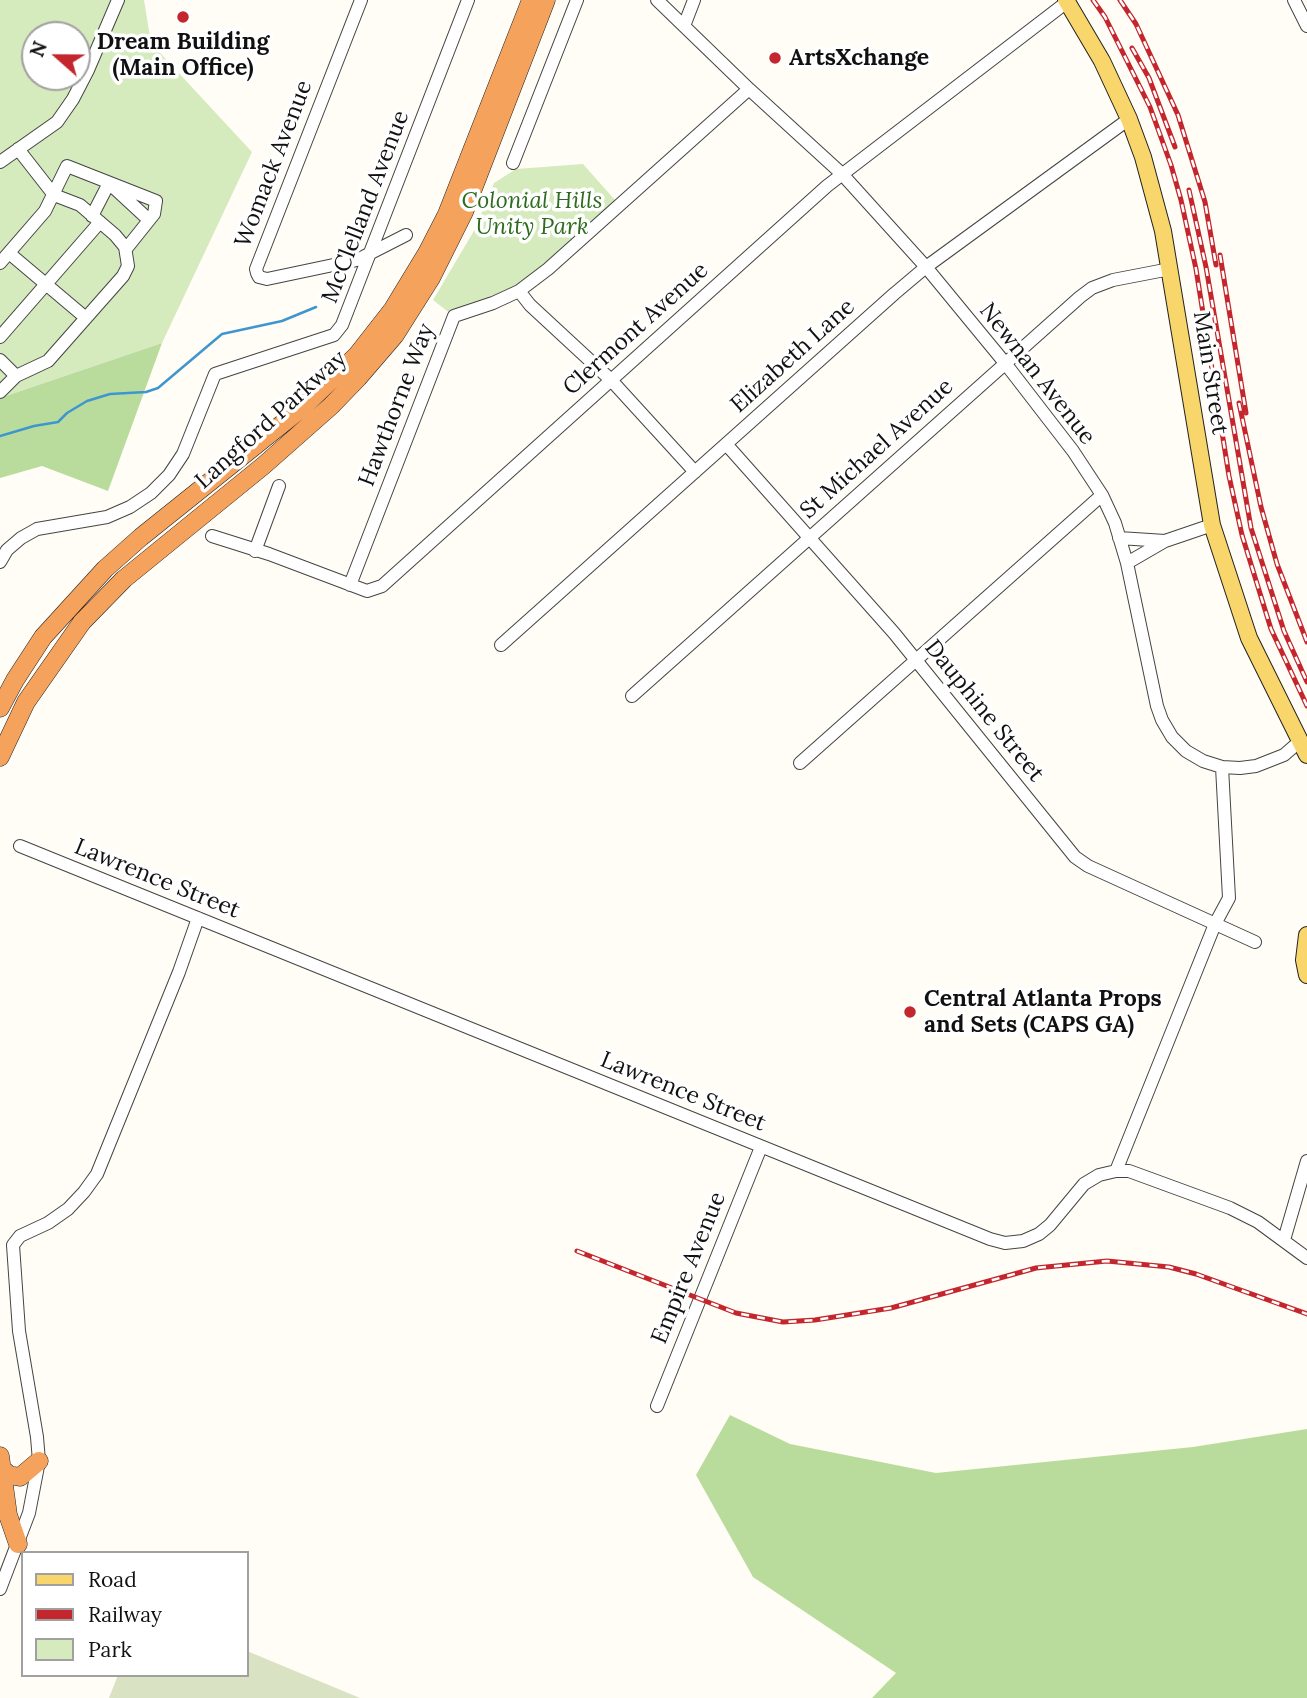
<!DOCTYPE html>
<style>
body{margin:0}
#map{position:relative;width:1307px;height:1698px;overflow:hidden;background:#fffdf5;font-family:Lora,serif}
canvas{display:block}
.legend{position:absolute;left:21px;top:1551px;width:228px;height:126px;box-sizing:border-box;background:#fff;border:2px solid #a0a0a0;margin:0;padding:9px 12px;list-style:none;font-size:21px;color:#111}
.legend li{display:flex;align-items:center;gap:14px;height:35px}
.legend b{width:35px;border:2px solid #a0a0a0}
.north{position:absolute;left:21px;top:21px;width:70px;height:70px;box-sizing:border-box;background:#fff;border:2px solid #a0a0a0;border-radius:50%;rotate:291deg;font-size:19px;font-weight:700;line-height:28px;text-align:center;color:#111}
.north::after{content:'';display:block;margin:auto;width:24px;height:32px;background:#c4262e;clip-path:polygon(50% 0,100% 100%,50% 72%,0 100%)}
</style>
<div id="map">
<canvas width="1307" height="1698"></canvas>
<ul class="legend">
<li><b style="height:9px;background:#f9d66b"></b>Road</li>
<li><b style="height:9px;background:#c4262e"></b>Railway</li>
<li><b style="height:19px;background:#d5ebbd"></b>Park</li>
</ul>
<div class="north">N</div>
</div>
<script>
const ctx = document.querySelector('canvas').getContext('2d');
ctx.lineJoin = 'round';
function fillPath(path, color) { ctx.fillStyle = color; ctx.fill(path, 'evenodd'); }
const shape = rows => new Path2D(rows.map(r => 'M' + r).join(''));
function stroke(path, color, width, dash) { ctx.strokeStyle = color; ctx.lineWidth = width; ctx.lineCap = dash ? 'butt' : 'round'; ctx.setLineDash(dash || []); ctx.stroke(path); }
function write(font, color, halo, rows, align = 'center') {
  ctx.font = font + ' Lora,serif'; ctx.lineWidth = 7; ctx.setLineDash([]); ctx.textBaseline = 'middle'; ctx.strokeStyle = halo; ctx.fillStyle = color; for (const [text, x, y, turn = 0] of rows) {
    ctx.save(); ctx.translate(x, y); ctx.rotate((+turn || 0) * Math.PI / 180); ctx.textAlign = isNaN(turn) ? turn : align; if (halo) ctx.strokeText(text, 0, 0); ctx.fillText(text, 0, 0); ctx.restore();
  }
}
const green = shape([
 [0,0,144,0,151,43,252,152,162,343,0,398],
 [35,35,77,35,77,77,35,77],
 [583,164,615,200,540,269,506,292,451,314,433,300,475,229,494,183,516,169]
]);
const forest = shape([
 [162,343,108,491,42,466,0,478,0,398],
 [730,1415,790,1444,936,1473,1193,1447,1307,1429,1307,1698,872,1698,896,1673,753,1577,696,1475]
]);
const cemetery = shape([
 [247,1651,360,1698,109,1698,118,1675,247,1675]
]);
const stream = shape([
 [0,436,34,426,58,422,67,413,87,401,110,394,146,392,158,388,222,334,282,321,316,307]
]);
const minor = shape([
 [361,0,256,269,257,273,259,277,267,279,357,260,406,235],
 [657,0,749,89,842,174,926,267,1005,363,1073,451,1102,495,1115,523,1127,563,1157,706,1162,720,1172,737,1186,751,1203,761,1222,767,1240,768,1256,766,1284,755,1299,742],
 [1294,0,1307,26],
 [684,26,694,0],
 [0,162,57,122,73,99,88,70,118,0],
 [513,163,577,0],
 [92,216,109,183,149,220],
 [9,253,86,318],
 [0,263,45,211,67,166,156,201,154,214,126,249],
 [519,291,530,305,611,380,695,472],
 [0,337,100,222],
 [0,360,16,376],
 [0,392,16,376,48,361,123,276,128,266,125,247,115,235,80,205,54,195,18,149],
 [726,444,894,633,1075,857,1088,866,1255,942],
 [212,536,269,554,367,591,382,586,827,186,1067,2],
 [1119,538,1165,541],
 [255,551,279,486],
 [0,562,7,550,21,538,37,529,107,517,130,507,151,493,169,475,183,454,215,374,334,335,342,325,468,0],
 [1127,563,1165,541,1212,525],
 [350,585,454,316,493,303,519,291,548,269,749,89],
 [501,645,894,294,926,267,1129,119],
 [632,696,1080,297,1092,288,1113,280,1170,269],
 [800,763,1102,495],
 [20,846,990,1239,1005,1243,1023,1241,1039,1234,1050,1225,1084,1184,1099,1175,1116,1171,1129,1171,1230,1208,1258,1222,1307,1258],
 [1116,1171,1215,924,1229,898,1222,767],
 [1284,1240,1307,1161],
 [657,1406,761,1147],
 [0,1589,29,1513,39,1461,37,1437,19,1331,13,1245,20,1236,48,1223,68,1209,84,1192,97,1174,179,972,198,918]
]);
const major = shape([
 [1066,0,1102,61,1129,119,1143,157,1163,231,1212,525,1249,638,1307,755],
 [1307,935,1304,960,1307,975]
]);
const highway = shape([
 [0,708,15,680,43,637,105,569,141,537,302,408,357,355,393,309,427,253,447,214,531,0],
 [0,757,26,702,82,622,124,579,263,466,331,406,358,378,395,335,431,278,464,212,546,0],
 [0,1456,8,1515,18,1544],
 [1,1468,9,1475,20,1477,39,1461]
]);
const rail = shape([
 [1093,0,1105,17,1150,107,1171,165,1181,200,1196,269,1229,476,1242,535,1271,629,1307,706],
 [1120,0,1136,24,1178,115,1205,202,1216,265],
 [1132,48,1149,78,1175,147],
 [1189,190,1206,267,1251,528,1284,631,1307,682],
 [1220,255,1246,413],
 [1239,403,1261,507,1277,564,1307,642],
 [577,1251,736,1313,783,1322,815,1320,891,1308,1036,1268,1107,1261,1169,1267,1196,1274,1307,1314]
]);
const markers = [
 [183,17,7,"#c4262e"],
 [775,58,7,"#c4262e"],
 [910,1012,7,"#c4262e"]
];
const poiNames = [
 ["Dream Building",183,42,"center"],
 ["(Main Office)",183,68,"center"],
 ["ArtsXchange",789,58],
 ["Central Atlanta Props",924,999],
 ["and Sets (CAPS GA)",924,1025]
];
const streetNames = [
 ["Womack Avenue",274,164,-69],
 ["McClelland Avenue",366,207,-69],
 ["Clermont Avenue",636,329,-42],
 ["Elizabeth Lane",793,356,-42],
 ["Main Street",1210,373,81],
 ["Newnan Avenue",1037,374,52],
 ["Hawthorne Way",397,405,-69],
 ["Langford Parkway",271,420,-42],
 ["St Michael Avenue",877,449,-42],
 ["Dauphine Street",984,711,51],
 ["Lawrence Street",157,879,22],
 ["Lawrence Street",683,1092,22],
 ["Empire Avenue",689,1268,-68]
];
const parkNames = [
 ["Colonial Hills",532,201],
 ["Unity Park",532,227]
];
fillPath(green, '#d5ebbd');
fillPath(forest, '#b9dc9c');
fillPath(cemetery, '#d9e3c4');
stroke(stream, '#3f96cf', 2.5);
stroke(minor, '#444', 14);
stroke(major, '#222', 18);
stroke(highway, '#222', 19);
stroke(minor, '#fff', 12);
stroke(major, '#f9d66b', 16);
stroke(highway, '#f5a25d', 18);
stroke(rail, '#c4262e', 5);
stroke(rail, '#fff', 2.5, [8]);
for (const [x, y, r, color] of markers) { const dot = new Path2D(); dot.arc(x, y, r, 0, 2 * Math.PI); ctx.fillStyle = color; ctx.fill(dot); stroke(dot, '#fff', 2.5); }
write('bold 23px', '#111', '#fff', poiNames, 'left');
write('23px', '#111', '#fff', streetNames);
write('italic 23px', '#2f6b1f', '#fff', parkNames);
</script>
